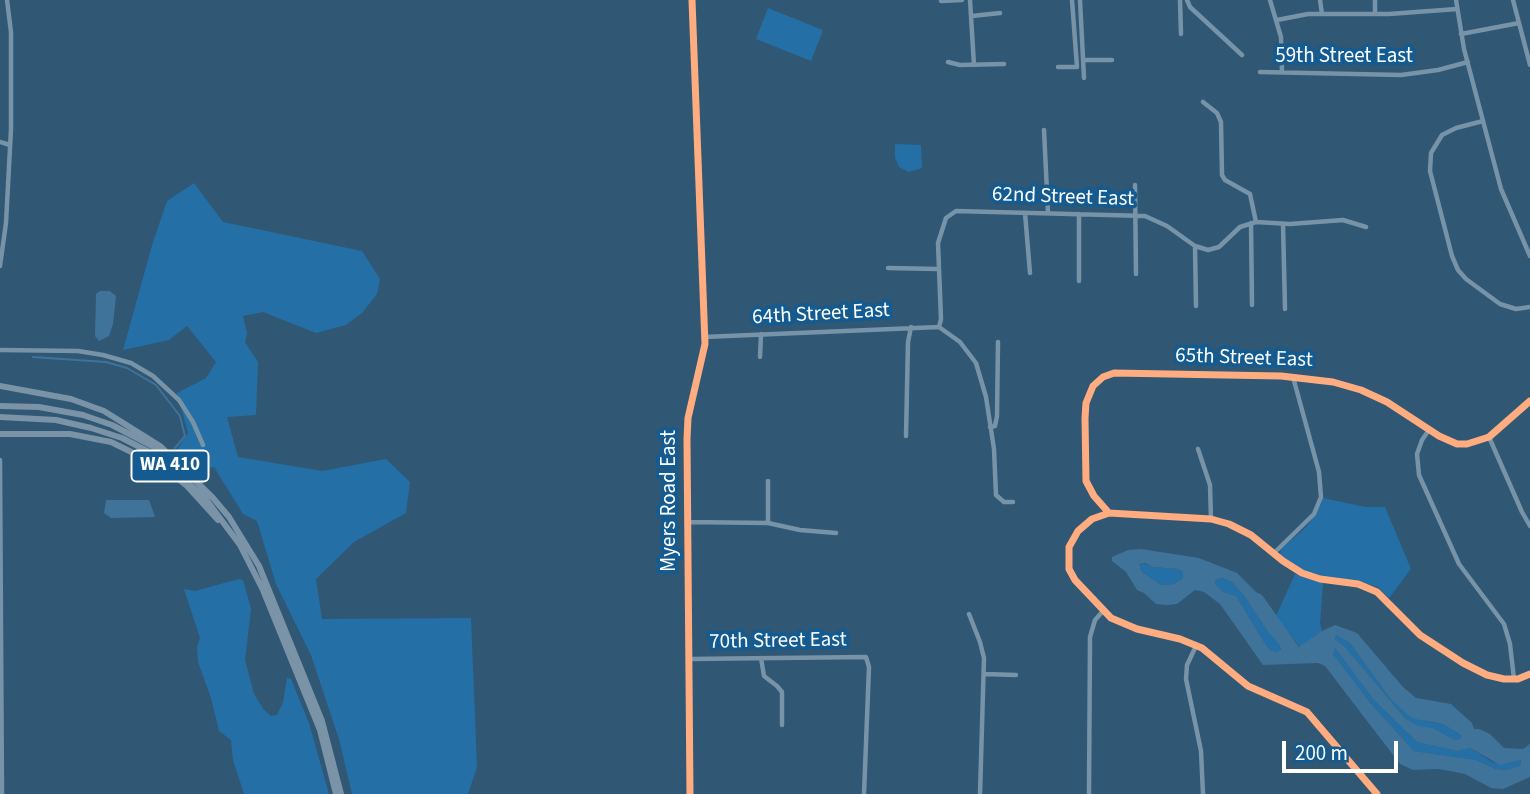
<!DOCTYPE html>
<style>
body{margin:0}
#map{position:relative;width:1530px;height:794px;overflow:hidden;background:#305774;font-family:"Source Sans 3",sans-serif}
canvas{display:block}
.scale{position:absolute;left:1282px;top:741px;width:116px;height:32px;box-sizing:border-box;border:4px solid #fff;border-top:0;padding-left:9px;font-size:21px;line-height:24px;white-space:nowrap;color:#fff;-webkit-text-stroke:5px #135b91;paint-order:stroke}
</style>
<div id="map">
<canvas width="1530" height="794"></canvas>
<div class="scale">200 m</div>
</div>
<script>
const ctx = document.querySelector('canvas').getContext('2d');
ctx.lineJoin = 'round';
function fillPath(path, color) { ctx.fillStyle = color; ctx.fill(path, 'evenodd'); }
const shape = rows => new Path2D(rows.map(r => 'M' + r).join(''));
function stroke(path, color, width, dash) { ctx.strokeStyle = color; ctx.lineWidth = width; ctx.lineCap = dash ? 'butt' : 'round'; ctx.setLineDash(dash || []); ctx.stroke(path); }
function write(font, color, halo, rows, align = 'center') {
  ctx.font = font + ' "Source Sans 3",sans-serif'; ctx.lineWidth = 7; ctx.setLineDash([]); ctx.textBaseline = 'middle'; ctx.strokeStyle = halo; ctx.fillStyle = color; for (const [text, x, y, turn = 0] of rows) {
    ctx.save(); ctx.translate(x, y); ctx.rotate((+turn || 0) * Math.PI / 180); ctx.textAlign = isNaN(turn) ? turn : align; if (halo) ctx.strokeText(text, 0, 0); ctx.fillText(text, 0, 0); ctx.restore();
  }
}
const green = shape([
 [768,8,823,30,811,61,756,39],
 [895,144,921,145,922,168,909,172,899,167,895,158],
 [194,183,223,222,362,251,380,279,377,294,362,313,346,325,316,333,263,312,243,316,247,333,245,342,258,362,256,415,227,417,238,457,322,471,386,459,410,482,406,513,354,542,316,579,322,619,471,618,477,767,468,794,352,794,339,739,311,655,276,584,257,521,243,514,214,467,192,470,175,453,188,433,177,393,206,378,216,362,187,326,169,340,123,350,153,242,167,201],
 [1323,498,1365,507,1385,507,1411,569,1389,598,1378,587,1355,580,1326,578,1307,572,1280,556,1281,549,1305,528,1317,513],
 [1142,563,1152,567,1179,569,1183,572,1183,578,1174,584,1161,585,1141,571,1140,567],
 [1295,574,1323,583,1320,623,1322,631,1300,647,1276,616],
 [1222,578,1232,582,1245,597,1266,629,1279,643,1281,650,1278,652,1270,650,1266,645,1236,596,1223,592,1214,583,1215,580],
 [239,579,243,580,251,609,245,660,254,694,264,710,271,716,277,715,283,702,287,678,291,679,309,723,329,794,244,794,233,760,231,740,219,731,211,698,198,662,197,647,200,638,184,589,195,591],
 [1336,635,1350,643,1389,697,1424,721,1443,724,1461,735,1460,739,1455,740,1433,728,1418,727,1405,718,1345,647,1335,639],
 [1335,648,1373,699,1417,742,1457,751,1470,748,1492,762,1505,764,1521,760,1521,765,1507,770,1496,769,1476,760,1414,751,1372,705,1333,654]
]);
const water = shape([
 [100,291,110,291,116,296,113,324,109,336,99,341,95,336,96,294],
 [106,500,149,500,155,517,111,518,104,513],
 [1141,549,1199,558,1237,573,1256,592,1262,595,1299,647,1322,631,1335,625,1357,633,1403,687,1416,698,1451,704,1472,723,1474,729,1479,729,1490,734,1504,748,1523,749,1530,744,1530,777,1503,789,1491,788,1465,774,1439,769,1413,770,1400,764,1325,666,1318,663,1263,665,1220,604,1204,592,1195,590,1177,604,1168,605,1156,604,1144,593,1137,590,1126,572,1112,561,1112,557,1128,550],
 [1145,563,1152,567,1179,569,1183,572,1183,578,1174,584,1161,585,1141,571,1140,564],
 [1222,578,1232,582,1245,597,1266,629,1279,644,1281,649,1278,652,1270,650,1266,645,1236,596,1223,592,1215,584,1215,580],
 [1336,635,1350,643,1389,697,1408,715,1415,719,1443,724,1461,735,1460,739,1455,740,1433,728,1418,726,1405,718,1345,647,1335,639],
 [1335,648,1373,699,1417,742,1457,751,1470,748,1500,765,1521,760,1521,765,1507,770,1496,769,1476,760,1414,751,1372,705,1333,654]
]);
const stream = shape([
 [33,357,106,362,127,368,156,385,180,416,185,436,175,448]
]);
const minor = shape([
 [970,0,974,65],
 [1080,0,1084,78],
 [1180,0,1181,34],
 [1187,0,1190,7,1242,55],
 [1270,0,1281,37,1282,72],
 [1320,0,1322,14],
 [1456,0,1464,49,1501,189,1530,256],
 [1513,0,1530,65],
 [941,1,962,0],
 [1375,14,1375,0],
 [972,16,1000,13],
 [1277,20,1308,14,1389,14,1457,9],
 [1461,34,1519,23],
 [1083,60,1112,60],
 [948,62,960,65,1004,64],
 [1058,67,1077,67,1072,0],
 [1260,72,1401,75,1438,70,1468,62],
 [1203,102,1217,113,1221,122,1222,175,1225,180,1250,194,1256,222],
 [1483,121,1456,128,1442,135,1431,153,1430,171,1452,256,1458,270,1466,279,1500,304,1516,309,1530,307],
 [1044,130,1048,213],
 [0,142,10,145],
 [1135,185,1136,274],
 [1025,213,1030,273],
 [1251,223,1252,305],
 [1283,224,1285,309],
 [1195,246,1196,306],
 [0,266,6,223,11,129,11,32,7,0],
 [888,268,938,269],
 [1079,281,1079,214],
 [939,327,941,319,938,243,946,218,956,211,1145,216,1167,226,1195,246,1208,250,1219,247,1240,227,1256,222,1290,224,1343,220,1366,227],
 [704,337,939,327,960,342,976,363,986,397,994,449,996,495,1004,502,1013,502],
 [0,350,78,351,103,355,131,363,153,376,179,400,193,422,203,445],
 [760,357,761,334],
 [990,427,995,426,997,416,998,342],
 [1429,430,1422,440,1417,454,1419,475,1459,564,1504,624,1510,644,1514,679],
 [906,436,908,342,911,327],
 [1489,437,1522,512,1530,526],
 [1198,449,1210,485,1211,519],
 [0,460,2,794],
 [768,481,768,523],
 [1109,513,1094,496,1086,481,1085,418,1086,403,1093,386,1103,377,1114,373,1281,376,1333,382,1361,390,1387,402,1439,436,1457,444,1467,444,1489,437,1530,401],
 [687,522,768,523,800,530,836,533],
 [1274,553,1314,514,1321,497,1319,472,1293,377],
 [969,614,980,642,984,658,980,794],
 [1196,646,1187,665,1186,679,1201,751,1203,794],
 [761,658,764,676,777,686,782,692,782,725],
 [689,659,866,657,869,667,864,794],
 [985,674,1016,675],
 [690,794,687,439,688,418,705,344,692,0],
 [1089,794,1090,637,1095,620,1103,611],
 [1377,794,1307,712,1248,686,1202,648,1180,639,1137,629,1111,618,1075,580,1069,569,1069,547,1078,531,1092,519,1109,513,1211,519,1229,524,1251,535,1283,561,1302,573,1320,579,1358,584,1377,592,1420,635,1463,663,1487,675,1504,679,1518,679,1530,674]
]);
const highway = shape([
 [0,386,71,399,104,411,160,446,213,498,229,517,259,566,322,721,341,794],
 [0,406,39,407,83,415,112,425,158,449],
 [0,417,56,420,91,428,122,438,159,457,205,498,240,545,263,590,320,730,336,794],
 [0,434,70,434,111,442,164,468,187,486,218,520]
]);
const cycleway = shape([
 [1109,513,1094,496,1086,481,1085,418,1086,403,1093,386,1103,377,1114,373,1281,376,1333,382,1361,390,1387,402,1439,436,1457,444,1467,444,1489,437,1530,401],
 [690,794,687,439,688,418,705,344,692,0],
 [1377,794,1307,712,1248,686,1202,648,1180,639,1137,629,1111,618,1075,580,1069,569,1069,547,1078,531,1092,519,1109,513,1211,519,1229,524,1251,535,1283,561,1302,573,1320,579,1358,584,1377,592,1420,635,1463,663,1487,675,1504,679,1518,679,1530,674]
]);
const shields = [
 [170,466,77]
];
const shieldNames = [
 ["WA 410",170,466]
];
const streetNames = [
 ["59th Street East",1344,57],
 ["62nd Street East",1063,198,2],
 ["64th Street East",821,315,-3],
 ["65th Street East",1244,359,2],
 ["Myers Road East",670,501,-90],
 ["70th Street East",778,642,-1]
];
fillPath(green, '#2470a6');
fillPath(water, '#407399');
stroke(stream, '#407399', 2);
stroke(minor, '#7793a7', 4.5);
stroke(highway, '#7a93a7', 6);
stroke(cycleway, '#ffac80', 7);
for (const [x, y, w] of shields) { const box = new Path2D(); box.roundRect(x - w / 2, y - 15.5, w, 31, 5); ctx.fillStyle = '#135b91'; ctx.fill(box); stroke(box, '#fff', 2); }
write('bold 19px', '#fff', null, shieldNames);
write('21px', '#fff', '#135b91', streetNames);
</script>
